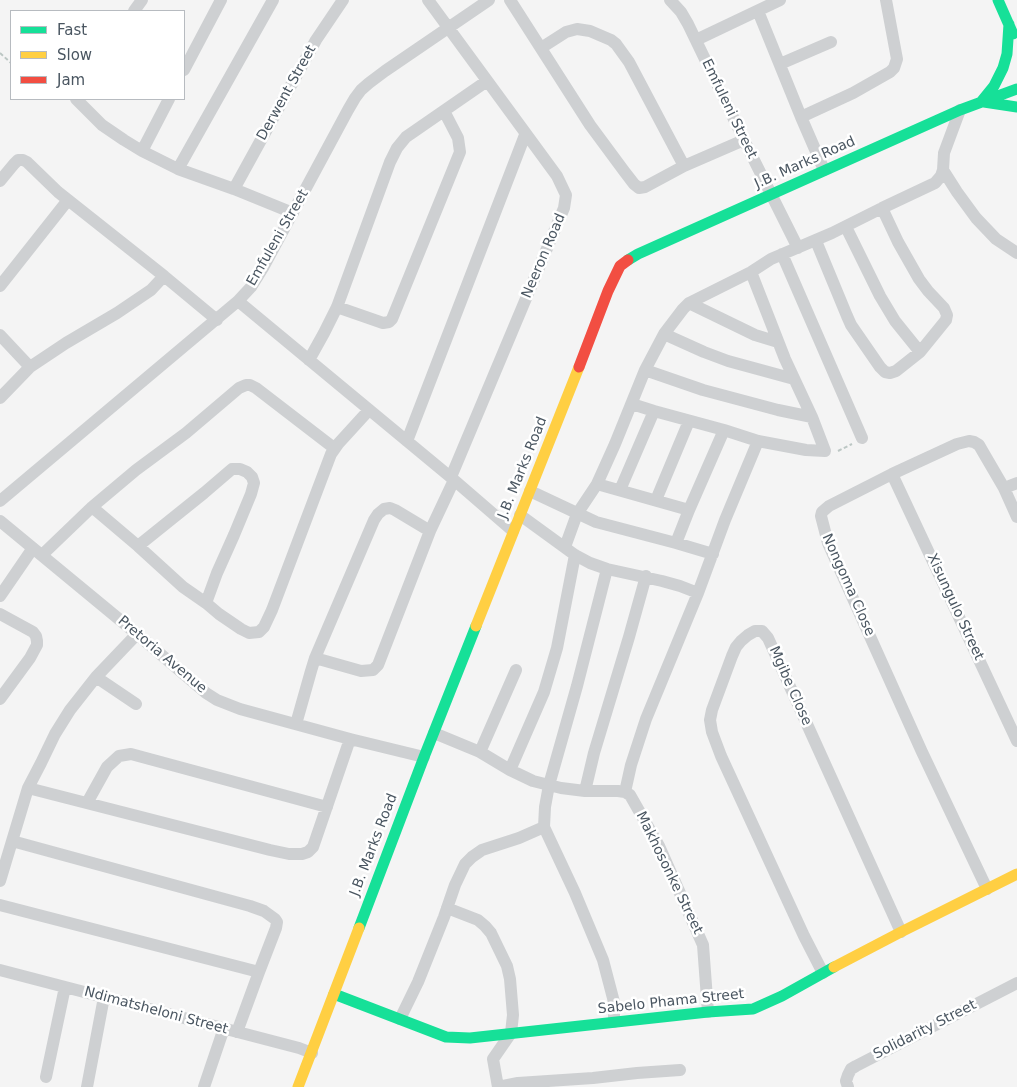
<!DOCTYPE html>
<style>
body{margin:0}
#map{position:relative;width:1017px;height:1087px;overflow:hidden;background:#f4f4f4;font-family:"DejaVu Sans",sans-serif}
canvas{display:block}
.legend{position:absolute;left:10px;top:10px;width:175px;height:90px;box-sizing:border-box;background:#fff;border:1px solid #b7bbc0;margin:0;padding:6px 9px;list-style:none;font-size:15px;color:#4a5661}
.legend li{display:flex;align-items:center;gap:10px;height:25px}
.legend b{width:25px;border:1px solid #b7bbc0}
</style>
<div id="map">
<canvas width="1017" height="1087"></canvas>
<ul class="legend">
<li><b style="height:6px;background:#16e098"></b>Fast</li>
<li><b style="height:6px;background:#ffcf43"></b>Slow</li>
<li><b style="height:6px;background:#f24e42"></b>Jam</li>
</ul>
</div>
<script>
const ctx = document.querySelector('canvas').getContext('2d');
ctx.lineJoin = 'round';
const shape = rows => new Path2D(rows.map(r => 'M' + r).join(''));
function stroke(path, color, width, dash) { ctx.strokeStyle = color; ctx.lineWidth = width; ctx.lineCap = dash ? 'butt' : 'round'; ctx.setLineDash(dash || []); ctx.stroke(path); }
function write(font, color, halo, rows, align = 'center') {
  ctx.font = font + ' "DejaVu Sans",sans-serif'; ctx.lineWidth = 5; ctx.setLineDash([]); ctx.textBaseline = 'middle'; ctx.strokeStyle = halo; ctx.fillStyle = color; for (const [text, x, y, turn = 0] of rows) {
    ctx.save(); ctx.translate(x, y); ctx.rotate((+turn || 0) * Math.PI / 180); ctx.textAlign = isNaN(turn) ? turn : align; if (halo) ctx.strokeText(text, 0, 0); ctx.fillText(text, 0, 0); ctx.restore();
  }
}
const path = shape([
 [0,53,11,63],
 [838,451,852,444]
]);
const street = shape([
 [428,0,557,176,566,195,564,208,451,477],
 [510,0,590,125,624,171,634,184,639,188,645,187,684,166,744,140],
 [670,0,681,12,688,24,744,140,798,248],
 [134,11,142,0],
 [758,11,801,117,853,93,890,72,894,68,897,59,886,0],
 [696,40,780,0],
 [541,48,566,32,577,29,590,31,611,40,616,44,629,62,684,166],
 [780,64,831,42],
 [184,70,221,0],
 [76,99,102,125,124,140,142,151,178,169,234,189,293,213],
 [801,117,824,170],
 [142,151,169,99],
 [178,169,273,0],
 [943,170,957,192,976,218,996,239,1017,253],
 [0,181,14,164,18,160,23,160,27,162,58,192,164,276,217,320],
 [234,189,316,40,343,0],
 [846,227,880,296,895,321,920,352],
 [816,241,847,316,851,325,880,367,885,372,890,373,896,371,920,352,946,320,947,315,944,308,928,291,919,279,898,242,882,208],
 [782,254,862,438],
 [0,286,68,200],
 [238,301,454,480,513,531],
 [689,303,755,335,778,342],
 [337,307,383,323,389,322,392,319,460,152,458,138,444,111],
 [664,334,704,352,728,361,794,379],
 [0,335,30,367],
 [309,360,324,333,337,307,390,162,397,148,406,137,487,81],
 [645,370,703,390,778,410,812,417],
 [0,398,30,367,66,343,117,313,151,290,164,276],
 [632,404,654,411,724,430,758,441,806,450,825,451,812,417,785,359,751,272],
 [407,441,525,135],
 [892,474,1017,741],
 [597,484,689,510],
 [1004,488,1017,483],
 [620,490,654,411],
 [530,491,596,522,676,543,713,554],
 [656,500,689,421],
 [0,501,238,301,251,287,264,266,348,110,355,98,361,90,369,83,385,71,489,0],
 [92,507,138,546,183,587,206,603,219,614,241,629,249,633,259,632,264,627,272,610,331,454,338,444,369,410],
 [520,515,575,555,590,563,607,569,662,581,680,586,698,593],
 [0,521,137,634,206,693,217,700,240,709,350,739,424,757],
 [676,543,689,510,724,430],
 [138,546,204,493,232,469,240,469,247,472,252,477,254,483,251,494,234,535,217,573,206,603],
 [565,547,577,514,597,484,615,444,645,370,664,334,683,309,689,303,751,272,771,259,832,233,882,208,935,183,941,176,943,170,944,153,960,110],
 [42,555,92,507,136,470,186,433,239,388,246,385,250,385,256,388,334,448],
 [607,569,577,686,549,785,545,807,544,827,575,893,603,960,614,1002,614,1022],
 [0,596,33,548],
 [0,614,33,632,36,636,37,641,37,645,30,658,0,699],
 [315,658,361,671,373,670,378,665,430,531,454,480],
 [96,677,136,704],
 [296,724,311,671,315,658,374,520,378,514,384,509,390,508,395,510,430,531],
 [434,733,480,752,510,770,533,781,561,788,585,791,618,791,625,792,630,795,659,846,703,945,708,1012],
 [480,752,516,670],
 [510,770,544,692,557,648,575,555],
 [28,788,270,850,289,854,302,854,308,852,313,847,350,739],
 [585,791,594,753,629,637,646,576],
 [625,792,631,765,646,719,698,593,725,520,758,441],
 [87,803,107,767,119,756,131,754,327,807],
 [12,841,250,906,264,911,275,919,277,922,276,928,259,972,237,1032],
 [0,881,28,788,41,763,55,734,70,710,96,677,137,634],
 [987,889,922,752,828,543,821,516,822,512,829,506,892,474,957,444,969,441,974,442,979,445,983,452,1004,488,1017,517],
 [0,905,259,972],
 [447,908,478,920,485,926,491,933,507,966,510,979,513,1015,511,1033,493,1059,498,1087],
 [0,970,299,1048,312,1053],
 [823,973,804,936,721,756,712,732,710,720,712,710,732,656,736,647,741,641,748,635,755,631,762,631,768,638,901,932],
 [400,1019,418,982,444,917,455,885,465,864,472,857,482,850,519,838,544,827],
 [46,1077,65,987],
 [87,1087,104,997],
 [204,1087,224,1028],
 [498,1087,518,1083,593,1078,637,1073,680,1070],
 [848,1087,846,1081,848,1075,851,1069,856,1066,1017,983]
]);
const fast = shape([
 [998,0,1013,34],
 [981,102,994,86,1003,68,1007,54,1009,24],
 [984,102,1017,107],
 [628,260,638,254,960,110,1017,89],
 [359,928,424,757,476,626],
 [334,994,446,1037,470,1038,708,1012,753,1009,782,996,834,967]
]);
const slow = shape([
 [476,626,579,367],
 [834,967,901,932,1017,874],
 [298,1087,359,928]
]);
const jam = shape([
 [579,367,608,291,620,266,628,260]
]);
const streetNames = [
 ["Derwent Street",287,93,-61],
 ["Emfuleni Street",729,109,64],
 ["J.B. Marks Road",805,163,-24],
 ["Emfuleni Street",278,238,-60],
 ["Neeron Road",544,256,-67],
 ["J.B. Marks Road",523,468,-68],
 ["Nongoma Close",848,585,66],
 ["Xisungulo Street",955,607,65],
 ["Pretoria Avenue",162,655,40],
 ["Mgibe Close",790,686,66],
 ["J.B. Marks Road",374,845,-69],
 ["Makhosonke Street",669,873,64],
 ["Sabelo Phama Street",671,1002,-6],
 ["Ndimatsheloni Street",156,1011,15],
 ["Solidarity Street",925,1030,-27]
];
stroke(path, '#bcc7c4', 2, [4, 2.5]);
stroke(street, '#ced0d2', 12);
stroke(fast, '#16e098', 11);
stroke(slow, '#ffcf43', 11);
stroke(jam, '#f24e42', 11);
write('14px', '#4a5661', '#fff', streetNames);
</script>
